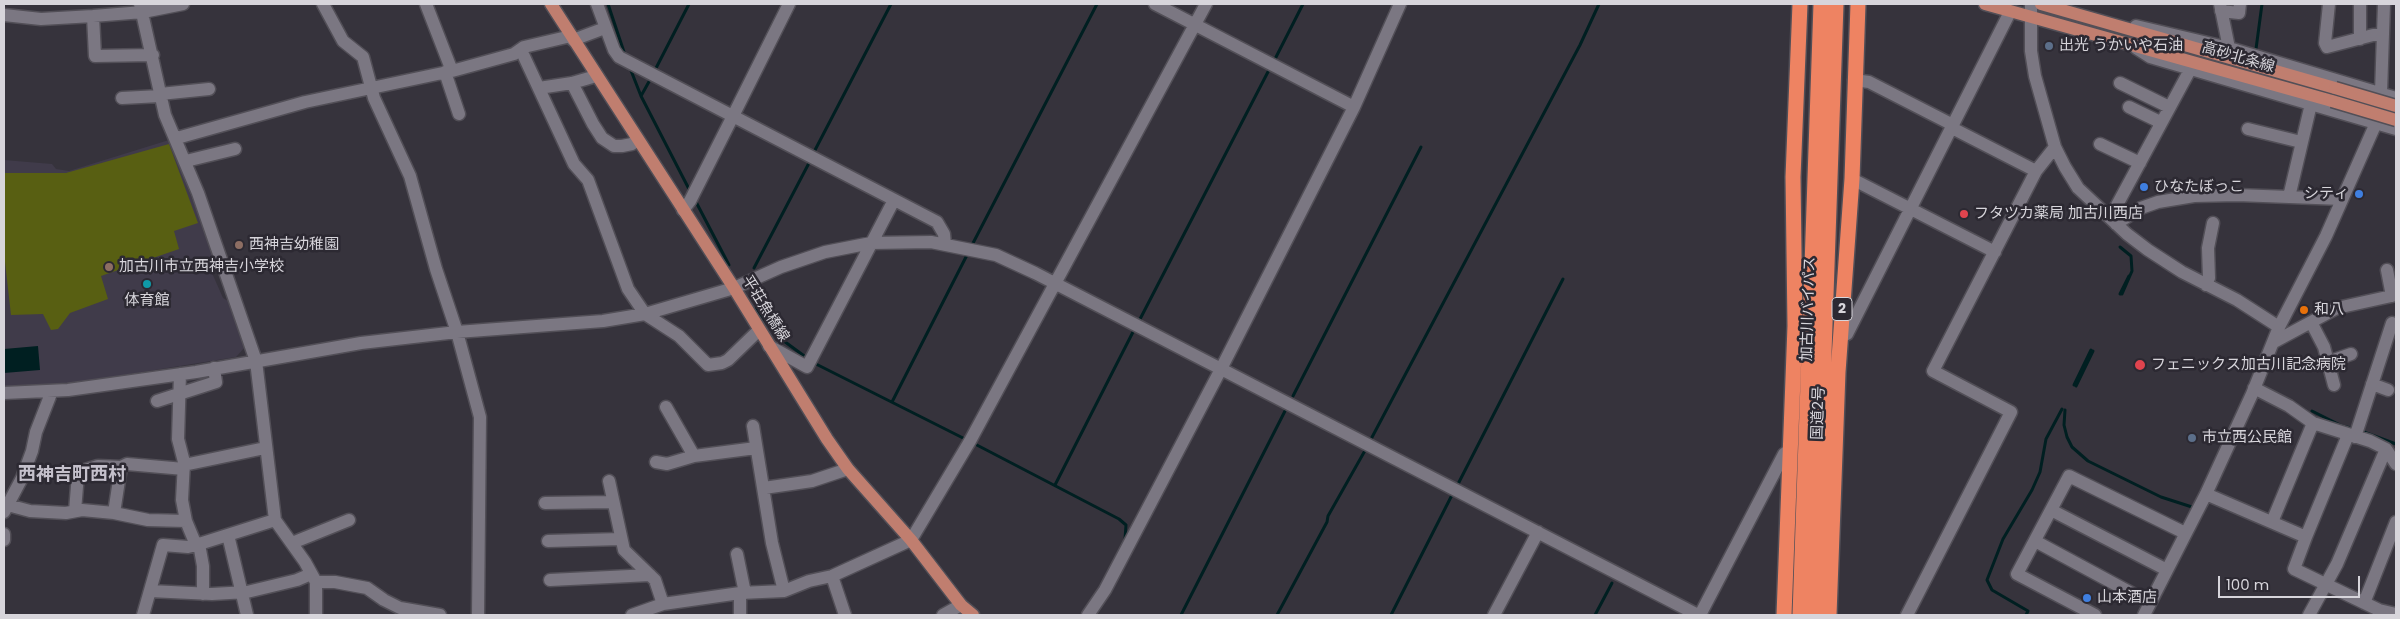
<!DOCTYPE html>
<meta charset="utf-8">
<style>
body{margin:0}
#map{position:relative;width:2400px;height:619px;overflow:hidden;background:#36333c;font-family:Poppins,sans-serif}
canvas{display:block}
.frame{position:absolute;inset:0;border:5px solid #d7d5db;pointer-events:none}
.scale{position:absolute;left:2218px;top:576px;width:142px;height:22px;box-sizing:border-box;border:2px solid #d7d5db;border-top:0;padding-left:6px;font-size:15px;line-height:18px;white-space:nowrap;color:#d7d5db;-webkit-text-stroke:4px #2c2932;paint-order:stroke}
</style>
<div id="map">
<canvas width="2400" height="619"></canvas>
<div class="frame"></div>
<div class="scale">100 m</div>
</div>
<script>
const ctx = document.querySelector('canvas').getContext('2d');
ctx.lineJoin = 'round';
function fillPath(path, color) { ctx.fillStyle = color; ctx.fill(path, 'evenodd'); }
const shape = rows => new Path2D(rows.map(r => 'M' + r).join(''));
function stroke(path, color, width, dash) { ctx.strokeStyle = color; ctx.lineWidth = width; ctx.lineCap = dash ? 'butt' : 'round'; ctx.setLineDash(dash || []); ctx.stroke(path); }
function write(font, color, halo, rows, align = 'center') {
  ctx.font = font + ' Poppins,"Noto Sans JP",sans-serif'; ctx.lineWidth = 5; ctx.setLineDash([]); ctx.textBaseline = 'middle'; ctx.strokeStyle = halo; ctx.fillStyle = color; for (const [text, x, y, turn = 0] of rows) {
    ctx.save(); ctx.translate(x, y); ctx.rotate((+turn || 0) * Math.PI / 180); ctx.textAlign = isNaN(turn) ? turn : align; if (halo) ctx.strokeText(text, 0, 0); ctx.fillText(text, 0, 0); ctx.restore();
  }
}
const built = shape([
 [169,140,217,262,212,273,223,298,230,302,245,347,236,357,74,383,23,388,4,387,4,160,52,164,56,169,69,171]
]);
const green = shape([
 [169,144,198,223,174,231,179,249,101,276,108,299,70,313,58,329,51,330,43,314,11,315,4,253,4,173,66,173]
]);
const water = shape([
 [38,346,40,370,4,373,4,349]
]);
const stream = shape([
 [608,4,625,55],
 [2256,49,2262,4],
 [1274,61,1303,4],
 [630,68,641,96,691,193],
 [654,72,689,4],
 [641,96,651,78],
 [814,152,891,4],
 [695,200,729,265],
 [971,247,1097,4],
 [2120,247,2131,256,2132,271,2122,294],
 [754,268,809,163],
 [2120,294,2129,276],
 [756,308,777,336,807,358],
 [1138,323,1271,66],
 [812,362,967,440],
 [2074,385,2091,350],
 [2076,386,2093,351],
 [1293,396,1421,147],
 [892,402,968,253],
 [2065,410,2064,425,2067,437,2072,447,2088,461,2161,497,2192,507],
 [2312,411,2342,426,2355,429],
 [2361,431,2396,444],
 [1370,441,1580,45,1599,4],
 [973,443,1119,519,1126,525,1125,539],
 [1055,485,1135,328],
 [1457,486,1563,279],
 [1181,615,1285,411],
 [1277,615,1327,522,1328,516,1367,447],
 [1391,615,1454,491],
 [1595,615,1612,583],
 [2026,615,2028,611,1992,590,1987,580,2003,539,2032,490,2040,472,2046,439,2062,409]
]);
const minor = shape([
 [140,4,165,115,198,193,256,361,275,520,305,562,316,582,316,615],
 [323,4,343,41,363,57,374,98,410,176,436,269,457,332,480,417,478,615],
 [426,4,452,71],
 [597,4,614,50,619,57,937,222,944,234,945,244],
 [1155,4,1354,107],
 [2031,4,2031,51,2035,76,2055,147,2065,167,2078,188,2127,234,2148,250,2182,272,2237,300,2279,327],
 [2220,4,2229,48],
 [2329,4,2325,43,2327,47,2373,35,2383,35],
 [2221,11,2239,13,2240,4],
 [4,15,41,19,93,16,143,12,183,4],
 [93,16,95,56,153,55],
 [2136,26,2229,48,2396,98],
 [2360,39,2360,4],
 [573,40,605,28],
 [2136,48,2150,57,2396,129],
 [521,50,574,164,588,180,628,289,645,314,679,336,708,365,722,363,728,360,759,330],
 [445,72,459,114],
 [1854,80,1869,82,1953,125],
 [572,83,593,124,602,138,614,146,622,146,632,144,637,139],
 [2120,83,2169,107],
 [539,88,572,83,596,76],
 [160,94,209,89],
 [122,98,160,96],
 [2129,107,2160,122],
 [1952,128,2036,171],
 [2248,129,2301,142],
 [177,138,305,102,452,71,514,54,524,47,571,36],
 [2100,144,2140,163],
 [186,161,235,149],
 [1852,179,1995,252],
 [2289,197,2311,104],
 [683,210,690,201,733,116,789,4],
 [2110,218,2191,68],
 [2116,224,2141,208,2158,202,2194,196,2237,195,2342,199],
 [2387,270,2392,296],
 [2206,285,2209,278,2208,248,2213,223],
 [2311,322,2324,347,2334,385],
 [1841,337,1847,334,2010,12],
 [2274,342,2337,308,2396,295],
 [769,346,807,367,894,200],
 [2328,362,2351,354],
 [180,374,178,439,184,462,182,500,186,521],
 [2372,384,2388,390],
 [2254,388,2289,406,2313,423,2370,441,2386,449,2396,464],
 [4,393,68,390,196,372,361,343,457,332,603,321,645,314,734,288,781,267,825,252,871,243,931,242,996,255,1035,273,1698,615],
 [157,401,216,382,214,368],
 [666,407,694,456],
 [753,426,772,543,784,591],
 [2355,437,2392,323],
 [656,462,667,464,694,456,756,448],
 [184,465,265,448],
 [609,481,624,550,655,580,663,604],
 [764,488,812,481,848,469],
 [2206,494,2306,537,2294,569,2379,610,2396,614],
 [545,503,612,502],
 [4,504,30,511,66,513,82,510,114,513,148,520,186,521,196,545,275,520],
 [2051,510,2167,570],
 [75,511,78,474,82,471,98,466,121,467,127,464,184,469],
 [4,512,22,478,32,451,36,432,52,391],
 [114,513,121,467],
 [2272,522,2313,423],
 [4,534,4,540],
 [228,535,247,615],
 [2306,537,2348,435],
 [548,541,621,539],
 [2035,541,2150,603],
 [292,543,349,520],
 [199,544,203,566,203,594],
 [737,554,745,593],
 [832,576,845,615],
 [550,580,650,575],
 [316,582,335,582,367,588,384,600,400,608,440,615],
 [150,591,212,594,247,592,297,580,311,574],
 [2364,603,2396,522],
 [143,615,163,545,188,547,196,545],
 [632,615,663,604,740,593,784,591,809,581,832,576,911,540,970,441,1206,4],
 [740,615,740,593],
 [943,615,961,605],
 [1088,615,1105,590,1221,369,1354,107,1400,4],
 [1494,615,1538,532],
 [1700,615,1784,454,1791,449],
 [1907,615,2011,412,1933,371,2036,171,2055,147],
 [2095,615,2017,574,2069,476,2185,533],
 [2144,615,2206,494,2252,394,2279,327,2326,236,2376,123,2381,93,2384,4],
 [2309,615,2337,564,2386,449]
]);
const major = shape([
 [551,4,734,288,827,439,848,469,911,540,961,605,973,615],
 [1985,4,2332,101],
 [2041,4,2335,88]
]);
const highway = shape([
 [1784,615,1795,326,1793,177,1800,4],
 [1800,615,1821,4],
 [1815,615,1836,4],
 [1829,615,1838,372,1852,179,1858,4]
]);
const majorBridge = shape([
 [2335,88,2396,106],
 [2332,101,2396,120]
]);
const markers = [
 [2049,46,5,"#5c6f8a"],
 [2144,187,5,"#3f7fe0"],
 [2359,194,5,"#3f7fe0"],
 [1964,214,5,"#e0444e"],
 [239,245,5,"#8d6e63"],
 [109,267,5,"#8d6e63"],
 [147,284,5,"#0f9aa8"],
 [2304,310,5,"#e8710a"],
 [2140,365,6,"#e0444e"],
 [2192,438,5,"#5c6f8a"],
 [2087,598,5,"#3f7fe0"]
];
const shields = [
 [1842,309,20]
];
const shieldNames = [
 ["2",1842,309]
];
const poiNames = [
 ["出光 うかいや石油",2059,46],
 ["ひなたぼっこ",2154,187],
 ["シティ",2349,194,"right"],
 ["フタツカ薬局 加古川西店",1974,214],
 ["西神吉幼稚園",249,245],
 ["加古川市立西神吉小学校",119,267],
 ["体育館",147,301,"center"],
 ["和八",2314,310],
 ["フェニックス加古川記念病院",2151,365],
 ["市立西公民館",2202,438],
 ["山本酒店",2097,598]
];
const streetNames = [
 ["高砂北条線",2238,58,16],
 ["平荘魚橋線",765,309,58],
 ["加古川バイパス",1809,309,-88],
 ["国道2号",1819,413,-88]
];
const quarterNames = [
 ["西神吉町西村",72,475]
];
fillPath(built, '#403b4a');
fillPath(green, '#585f12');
fillPath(water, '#001f21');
stroke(stream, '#001f21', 3);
stroke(minor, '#524f57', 15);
stroke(major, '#524f57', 15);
stroke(highway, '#524f57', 18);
stroke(minor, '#7b7782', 12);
stroke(major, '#c07e6f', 12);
stroke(highway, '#ee8362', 15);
stroke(majorBridge, '#524f57', 15, []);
stroke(majorBridge, '#c07e6f', 12);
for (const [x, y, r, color] of markers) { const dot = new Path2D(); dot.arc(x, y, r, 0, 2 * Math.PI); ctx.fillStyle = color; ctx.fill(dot); stroke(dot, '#2c2932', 2); }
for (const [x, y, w] of shields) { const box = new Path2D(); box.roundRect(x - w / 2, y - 11.5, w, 23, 4); ctx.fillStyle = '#2c2932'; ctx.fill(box); stroke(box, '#d7d5db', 1); }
write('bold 14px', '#d7d5db', null, shieldNames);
write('15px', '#d7d5db', '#2c2932', poiNames, 'left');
write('15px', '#d7d5db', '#2c2932', streetNames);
write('bold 18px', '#c5c1cc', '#2c2932', quarterNames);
</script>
